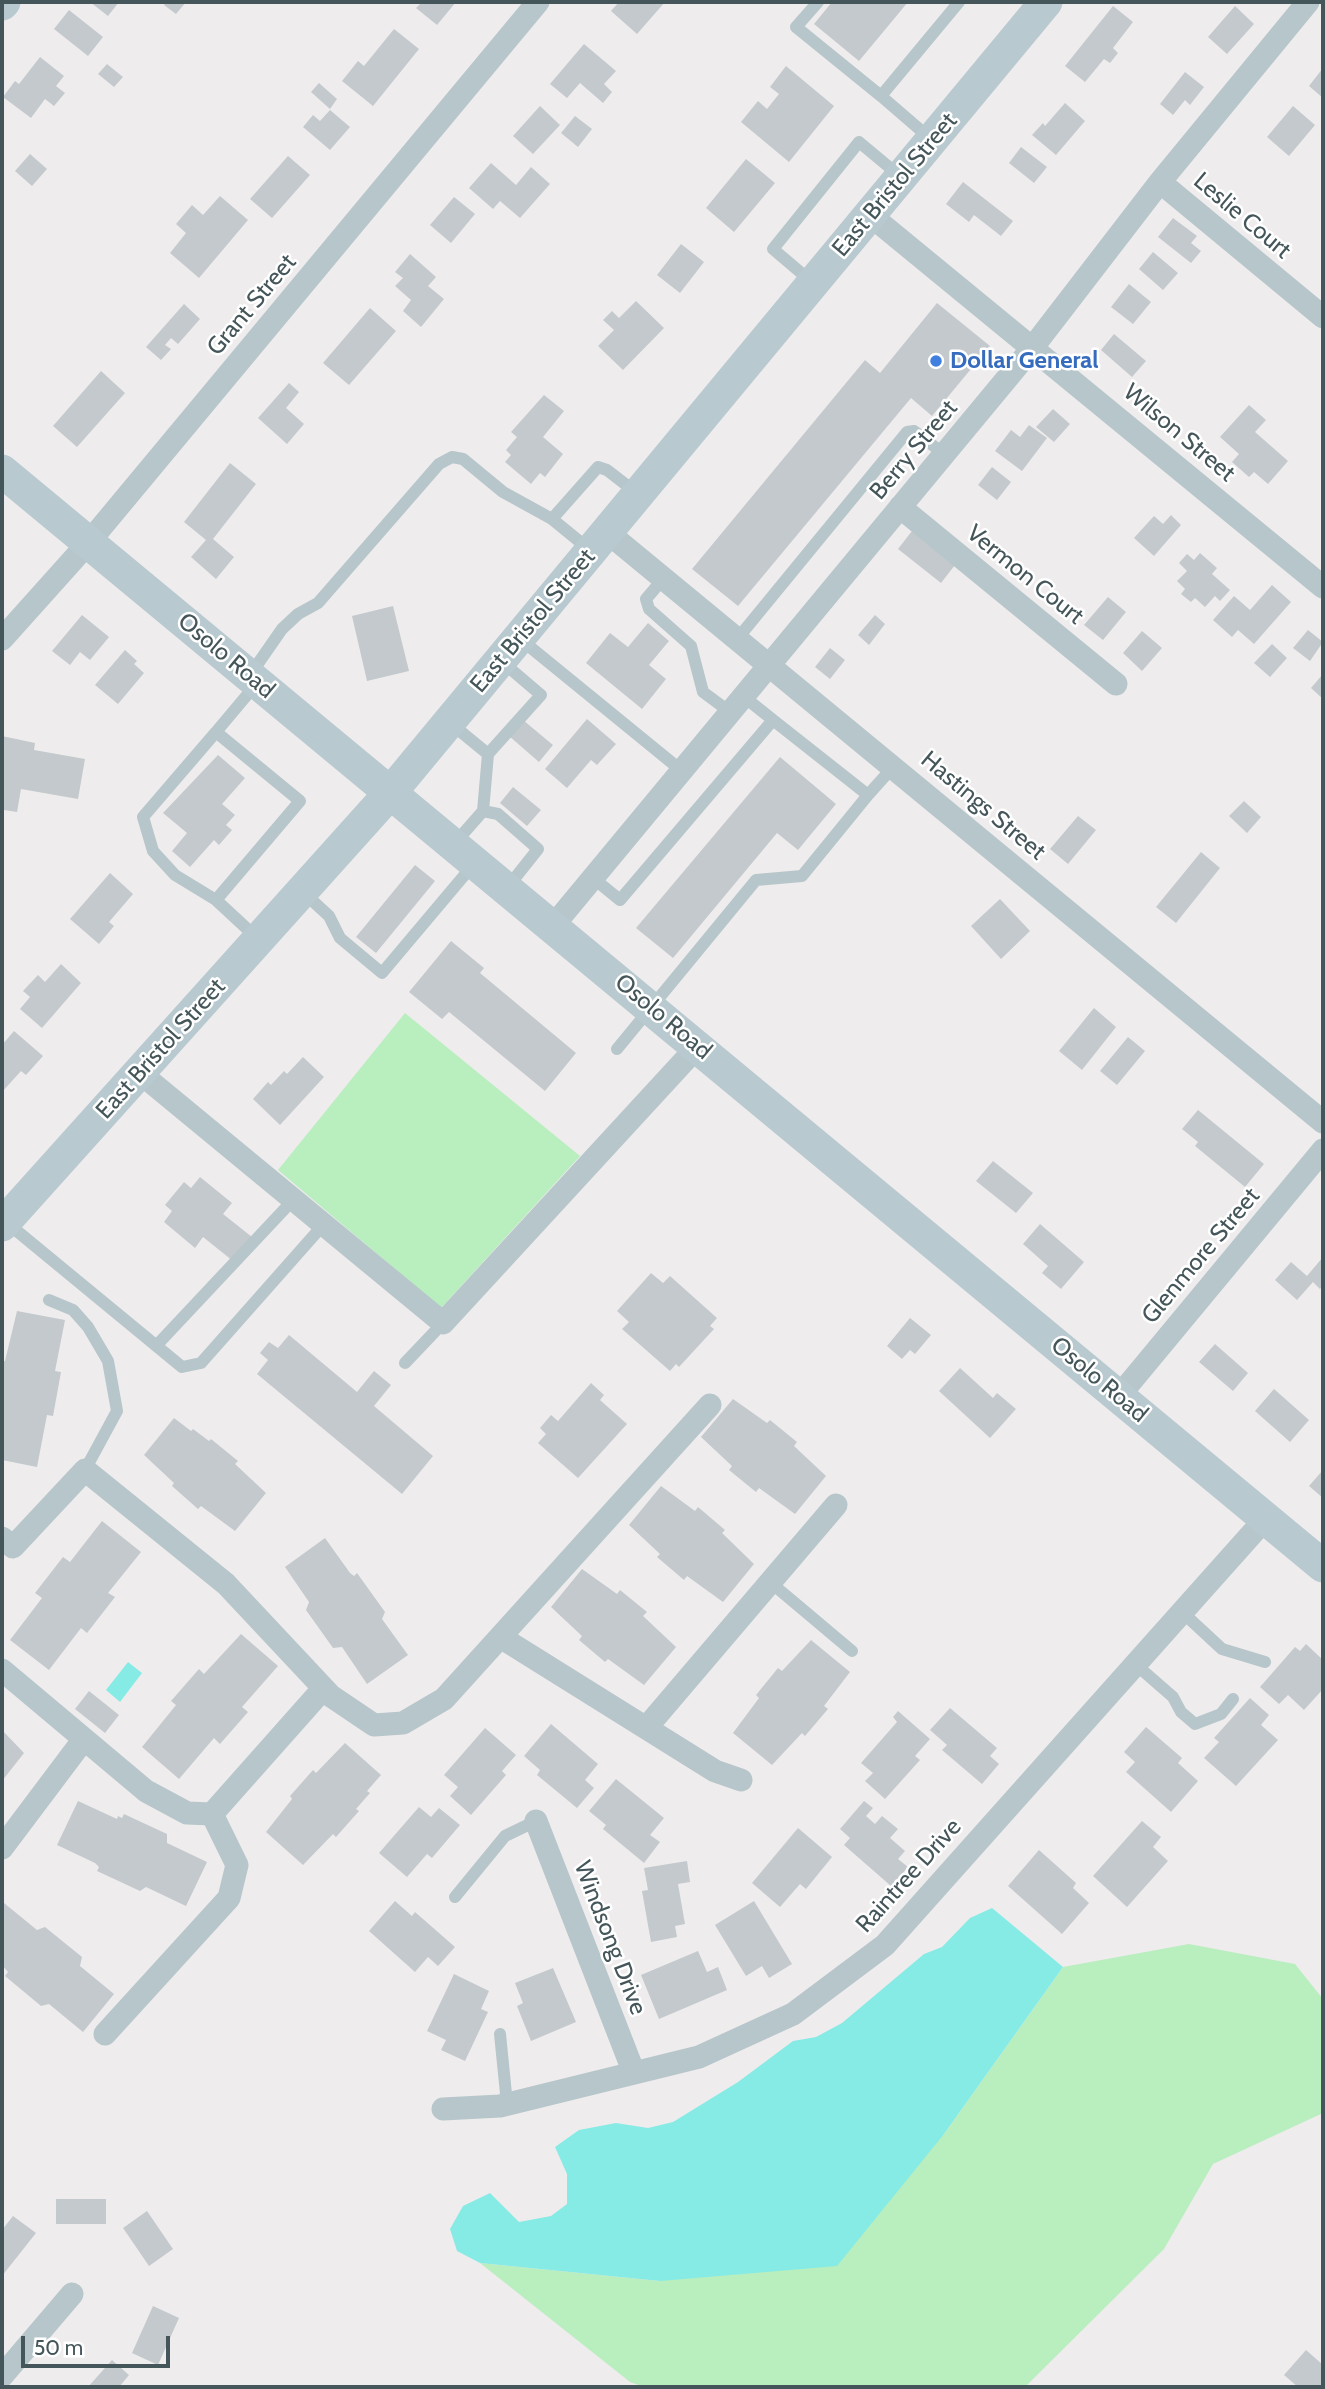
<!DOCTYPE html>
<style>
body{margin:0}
#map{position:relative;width:1325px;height:2389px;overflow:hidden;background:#efeced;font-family:Cabin,sans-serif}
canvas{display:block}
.frame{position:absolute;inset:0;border:4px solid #45565a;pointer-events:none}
.scale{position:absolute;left:21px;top:2336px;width:149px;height:32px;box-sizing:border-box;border:4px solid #45565a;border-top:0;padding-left:9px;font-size:21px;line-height:24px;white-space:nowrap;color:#45565a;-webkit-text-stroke:5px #fff;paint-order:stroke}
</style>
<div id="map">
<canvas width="1325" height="2389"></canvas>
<div class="frame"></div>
<div class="scale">50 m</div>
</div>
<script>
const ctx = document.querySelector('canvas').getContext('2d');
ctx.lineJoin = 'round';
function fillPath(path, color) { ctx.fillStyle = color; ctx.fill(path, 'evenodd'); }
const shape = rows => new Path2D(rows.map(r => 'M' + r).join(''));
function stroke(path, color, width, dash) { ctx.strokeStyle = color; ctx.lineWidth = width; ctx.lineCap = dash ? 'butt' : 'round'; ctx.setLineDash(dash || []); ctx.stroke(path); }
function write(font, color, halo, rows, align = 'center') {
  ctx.font = font + ' Cabin,sans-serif'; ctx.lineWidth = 5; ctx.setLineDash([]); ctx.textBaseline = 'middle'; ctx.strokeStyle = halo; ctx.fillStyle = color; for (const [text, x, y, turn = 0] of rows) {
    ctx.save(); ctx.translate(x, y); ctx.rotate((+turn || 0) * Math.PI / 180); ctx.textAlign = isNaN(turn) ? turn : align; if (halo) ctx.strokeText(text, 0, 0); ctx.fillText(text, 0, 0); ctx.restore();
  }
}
const green = shape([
 [405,1013,580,1156,441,1308,278,1170],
 [1189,1944,1295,1964,1323,1999,1323,2113,1213,2164,1164,2249,1025,2387,644,2387,630,2382,480,2263,660,2281,944,2134,1063,1967]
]);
const water = shape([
 [128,1662,142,1673,120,1702,106,1690],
 [992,1908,1063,1967,944,2134,837,2266,660,2281,480,2263,457,2251,450,2229,463,2206,490,2193,519,2222,551,2216,567,2204,567,2174,555,2147,579,2130,616,2123,648,2128,673,2122,738,2082,793,2041,816,2037,842,2023,924,1954,942,1947,970,1918]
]);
const building = shape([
 [90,2,119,2,108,16],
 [166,2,186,2,176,14,164,5],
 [422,2,456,2,437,25,416,8],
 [619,2,665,2,637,34,611,11],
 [832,2,908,2,859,61,814,24],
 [1113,6,1133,22,1113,48,1118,53,1110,63,1104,59,1085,82,1065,66],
 [1235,6,1254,24,1227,54,1208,37],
 [69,10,103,37,88,56,54,29],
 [394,29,419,49,373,106,342,81,358,61,364,66],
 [584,44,616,71,604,84,612,92,603,103,580,83,567,98,550,84],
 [40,57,64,76,56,86,65,93,54,106,45,99,31,118,3,97,15,81,19,84],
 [107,64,123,77,114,87,98,74],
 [786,66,834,106,789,162,741,122,758,101,767,109,779,94,770,87],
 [1323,68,1323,98,1309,86],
 [1185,72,1204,87,1190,105,1185,100,1173,115,1160,104],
 [319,83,337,99,330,109,311,92],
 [1065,103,1085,121,1056,155,1032,135,1043,123,1045,126],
 [540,106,560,125,533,154,513,136],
 [1293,106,1315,125,1289,156,1267,137],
 [330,110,350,127,330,150,303,127,313,115,320,121],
 [575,116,592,129,578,147,561,133],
 [1021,147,1047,167,1034,183,1009,163],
 [30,154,47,169,32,186,15,171],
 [288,156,310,175,272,218,250,199],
 [746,159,775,183,734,232,706,208],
 [491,163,516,185,531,167,550,184,520,218,500,201,493,209,469,188],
 [963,182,1013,221,1001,236,974,215,969,222,946,204],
 [220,196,248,220,199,278,170,253,186,233,176,224,192,205,203,215],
 [454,197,475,214,451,243,430,225],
 [1173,218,1197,236,1191,243,1201,251,1191,263,1158,237],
 [681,244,704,262,680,293,657,275],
 [1153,252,1178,273,1163,290,1139,269],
 [410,254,436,277,428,286,444,299,421,327,403,311,411,300,395,286,403,278,395,272],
 [1129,284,1151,302,1133,324,1111,307],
 [636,301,664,328,623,370,598,346,614,330,603,320,612,311,619,318],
 [937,303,990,346,932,416,911,398,738,606,692,569,865,360,880,373],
 [184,304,200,319,178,344,171,338,165,345,171,349,161,360,146,347],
 [370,308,396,331,349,385,323,363],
 [1114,334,1146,361,1132,377,1101,350],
 [101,371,125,393,77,447,53,426],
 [289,383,299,392,286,408,304,424,287,444,258,418],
 [544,395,564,411,543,437,563,454,545,477,540,473,531,484,505,462,511,455,506,450,517,437,511,432],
 [1249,405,1266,420,1255,432,1288,461,1268,484,1254,472,1249,477,1232,462,1239,454,1220,437],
 [1053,409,1070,424,1054,442,1036,427],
 [1029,425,1047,438,1022,471,995,451,1011,430,1020,437],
 [230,463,256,484,213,539,234,557,216,579,191,557,206,540,184,522],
 [992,467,1011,482,997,500,978,485],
 [1171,515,1181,525,1154,556,1134,538,1154,516,1163,524],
 [912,531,955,565,941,583,898,549],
 [1200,553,1217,568,1212,574,1230,590,1220,601,1215,596,1205,607,1195,598,1191,602,1181,594,1185,589,1177,581,1187,571,1179,563,1187,554,1194,560],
 [1272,585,1291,602,1254,644,1238,630,1232,637,1213,620,1234,596,1250,610],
 [1108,597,1126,612,1103,640,1084,625],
 [393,606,409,671,367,681,352,616],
 [82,615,109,637,90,660,80,652,70,665,52,651],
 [875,615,885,624,869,645,858,635],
 [648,623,669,641,649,665,666,679,642,709,586,663,610,633,628,647],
 [1308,630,1323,642,1310,661,1293,648],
 [1142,631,1162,648,1142,671,1123,653],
 [1272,644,1287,658,1270,677,1254,663],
 [830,648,845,660,830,679,815,667],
 [125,650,137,661,134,664,144,673,118,704,95,685],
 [1323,674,1323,699,1311,688],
 [587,719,616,744,597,765,591,760,567,788,545,769],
 [523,720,553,745,539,762,509,736],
 [2,736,35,743,34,750,85,759,78,799,21,789,17,812,4,810],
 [218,755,245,778,222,804,235,815,226,825,232,830,219,845,214,840,190,867,172,851,187,833,163,813],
 [780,757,836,804,798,850,777,833,673,958,636,928],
 [513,787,541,810,527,826,500,803],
 [1244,801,1261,817,1247,833,1229,816],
 [1078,816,1096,830,1068,864,1050,849],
 [1201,852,1220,868,1176,923,1156,907],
 [415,865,435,881,376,953,356,937],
 [110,873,133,894,109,922,114,926,99,944,70,919],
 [1000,899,1030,931,1001,959,971,926],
 [451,941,484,968,480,973,576,1053,545,1091,449,1012,442,1019,409,992],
 [61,964,81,983,42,1028,20,1009,30,997,23,991,38,975,45,982],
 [1094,1008,1116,1027,1082,1070,1059,1051],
 [14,1031,43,1056,26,1075,21,1071,2,1092,2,1045],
 [1128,1037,1145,1051,1117,1085,1100,1071],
 [303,1057,324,1077,280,1125,253,1099,268,1082,271,1085,284,1071,287,1074],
 [1198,1110,1264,1164,1245,1187,1195,1146,1198,1142,1182,1129],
 [993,1161,1033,1193,1016,1213,976,1181],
 [200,1177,232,1203,223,1214,252,1237,233,1261,203,1237,195,1248,164,1222,172,1211,165,1205,184,1182,191,1188],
 [1040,1224,1084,1262,1061,1289,1042,1273,1048,1266,1023,1244],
 [1323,1257,1323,1285,1320,1289,1313,1282,1297,1300,1275,1280,1291,1262,1307,1276],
 [651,1273,663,1283,670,1276,717,1318,710,1326,714,1329,679,1367,676,1364,670,1371,622,1329,629,1322,617,1311],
 [17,1311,65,1320,55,1371,61,1372,53,1416,47,1415,37,1467,2,1460,2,1361,5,1361],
 [910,1318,931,1335,915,1354,910,1350,902,1359,887,1346],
 [289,1335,357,1392,374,1371,391,1385,374,1406,433,1456,402,1494,257,1374,268,1360,260,1353,269,1342,278,1348],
 [1215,1344,1248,1373,1233,1391,1199,1362],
 [960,1368,993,1398,997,1393,1016,1409,990,1438,939,1391],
 [591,1383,604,1395,600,1400,627,1424,578,1478,538,1443,546,1434,540,1428,551,1415,558,1421],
 [1274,1389,1309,1420,1290,1442,1255,1411],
 [733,1399,767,1423,770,1420,797,1442,794,1446,826,1476,795,1514,759,1488,756,1492,729,1470,732,1466,701,1437],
 [174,1418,191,1431,193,1429,209,1441,211,1439,238,1461,235,1464,266,1493,235,1531,201,1506,198,1509,172,1486,174,1483,144,1455],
 [1323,1470,1323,1498,1309,1486],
 [661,1486,695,1511,698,1507,725,1530,722,1533,754,1564,723,1602,687,1576,684,1580,657,1557,660,1554,629,1525],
 [102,1521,141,1552,108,1593,115,1597,87,1633,81,1628,49,1670,10,1640,42,1598,35,1593,63,1557,70,1562],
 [325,1538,350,1573,354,1576,357,1573,385,1612,382,1619,408,1655,367,1684,342,1647,333,1648,306,1610,309,1602,285,1567],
 [582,1569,617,1594,620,1590,647,1612,643,1616,676,1647,644,1685,608,1659,605,1662,579,1640,582,1636,551,1607],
 [241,1634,278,1666,242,1707,248,1712,220,1744,214,1738,179,1779,142,1747,176,1705,171,1701,199,1669,204,1674],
 [811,1640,850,1672,824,1706,828,1709,805,1736,802,1733,772,1765,733,1733,759,1698,756,1695,778,1668,782,1671],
 [1306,1644,1323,1660,1323,1689,1304,1710,1288,1695,1279,1704,1260,1687,1295,1647,1300,1651],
 [89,1691,119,1715,105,1733,75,1709],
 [1250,1698,1269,1715,1261,1725,1278,1740,1236,1786,1204,1758,1219,1742,1214,1738],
 [950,1708,997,1748,990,1756,999,1764,982,1784,942,1750,947,1745,930,1730],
 [898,1711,930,1739,915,1756,920,1760,885,1799,865,1781,873,1773,861,1763,897,1722,893,1717],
 [551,1724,598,1764,585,1780,594,1788,577,1808,537,1775,540,1770,524,1756],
 [1146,1727,1182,1758,1178,1763,1198,1781,1171,1812,1126,1772,1135,1762,1124,1752],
 [485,1728,516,1755,502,1771,506,1775,471,1815,450,1796,458,1787,444,1775],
 [2,1730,24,1753,2,1781],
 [345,1743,381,1775,367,1791,370,1793,356,1809,359,1811,336,1837,333,1834,303,1865,266,1832,292,1799,290,1796,313,1770,316,1773],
 [616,1779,664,1818,650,1835,660,1842,644,1863,603,1829,606,1825,589,1811],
 [78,1801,117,1819,118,1816,122,1818,124,1814,167,1834,167,1843,207,1862,186,1906,146,1887,140,1891,97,1871,99,1867,95,1863,57,1845],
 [864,1801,873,1808,866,1816,875,1824,882,1816,898,1829,890,1838,905,1851,898,1859,908,1867,891,1886,844,1845,850,1838,840,1829],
 [419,1807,431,1817,439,1808,460,1825,432,1858,427,1854,407,1877,379,1853],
 [1142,1821,1161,1837,1153,1847,1168,1861,1127,1907,1093,1876],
 [798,1828,832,1857,806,1889,800,1884,780,1907,752,1883],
 [1039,1850,1076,1883,1073,1888,1089,1903,1062,1934,1008,1886],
 [687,1861,690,1882,678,1884,685,1924,675,1926,677,1937,651,1942,642,1891,648,1890,644,1868],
 [395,1901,412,1916,415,1912,455,1947,438,1966,428,1957,415,1972,369,1931],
 [754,1901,792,1964,769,1978,762,1966,746,1976,715,1925],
 [4,1903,37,1930,45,1927,82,1957,80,1966,114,1994,83,2032,49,2004,41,2006,5,1976,8,1972,2,1965,2,1906],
 [698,1951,707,1972,718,1967,727,1990,659,2019,641,1975],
 [553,1968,576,2022,531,2041,517,2006,523,2003,515,1983],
 [454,1974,489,1991,481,2009,488,2012,465,2061,441,2050,446,2040,427,2031],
 [56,2199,106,2199,106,2224,56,2224],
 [147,2211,173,2249,149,2266,123,2228],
 [13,2216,36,2233,2,2276,2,2230],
 [153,2306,179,2318,158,2365,132,2353],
 [1306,2350,1323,2365,1323,2387,1298,2387,1284,2375],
 [112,2360,129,2375,119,2387,88,2387]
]);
const lane = shape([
 [818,2,796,27,881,96],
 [932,140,881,96,959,2],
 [813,283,773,249,859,142,901,177],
 [552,519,598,467,607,470,638,494],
 [663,579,646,599,649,609,691,646,703,692,730,712],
 [519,638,682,771],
 [738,638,907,432,914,431,944,454],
 [250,675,282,629,298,614,318,603,439,464,452,457,463,459,503,492,552,519,590,550],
 [773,720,868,795,894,766],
 [449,722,488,754,483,811,454,844],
 [216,732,143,817,153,851,175,875,216,900],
 [488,754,541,695,500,660],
 [483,811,498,814,538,849,507,888],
 [593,878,620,900,773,720,743,696],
 [304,893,329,916,340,938,382,973,473,865],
 [257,938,216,900,300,801,216,732,258,682],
 [617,1049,756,880,802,876,868,795],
 [6,1222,182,1367,201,1363,324,1224],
 [49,1300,73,1310,88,1327,108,1361,117,1411,85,1470],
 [156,1346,294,1199],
 [405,1363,443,1323],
 [770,1582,852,1651],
 [1181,1611,1222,1649,1265,1662],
 [1134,1663,1173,1697,1181,1712,1195,1724,1221,1714,1233,1699],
 [455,1897,505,1836,536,1821],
 [500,2034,507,2104]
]);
const street = shape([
 [1160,182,1323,317],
 [870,215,1323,587],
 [900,507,1116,684],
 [607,532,1323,1122],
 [2,639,89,542,538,2],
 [553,926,1033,347,1160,182,1308,2],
 [140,1073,443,1323,698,1046],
 [1119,1396,1323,1150],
 [2,1538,13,1547,85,1470,226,1584,331,1696,374,1725,403,1723,444,1699,710,1405],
 [502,1638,715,1771,741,1780],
 [2,1670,146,1791,187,1813,212,1814],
 [646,1728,836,1505],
 [536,1821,634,2073],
 [2,1848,84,1739],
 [105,2034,229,1898,237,1865,212,1814,323,1689],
 [443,2109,500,2106,699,2057,793,2014,885,1945,1266,1518],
 [2,2376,72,2294]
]);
const secondary = shape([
 [2,4,4,2],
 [2,471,1323,1566],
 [2,1225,391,792,1046,2]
]);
const markers = [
 [936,361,7,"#3f7fe0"]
];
const streetNames = [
 ["East Bristol Street",895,185,-50],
 ["Leslie Court",1242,216,40],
 ["Grant Street",252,305,-50],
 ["Wilson Street",1179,433,40],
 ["Berry Street",914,450,-50],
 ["Vermon Court",1025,575,39],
 ["East Bristol Street",533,621,-50],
 ["Osolo Road",226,656,40],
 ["Hastings Street",983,806,40],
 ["Osolo Road",663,1017,40],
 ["East Bristol Street",161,1049,-48],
 ["Glenmore Street",1201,1256,-50],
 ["Osolo Road",1099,1380,40],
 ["Raintree Drive",909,1876,-48],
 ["Windsong Drive",610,1938,69]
];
const shopNames = [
 ["Dollar General",950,361]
];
fillPath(green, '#b9eebf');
fillPath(water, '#86ebe5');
fillPath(building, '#c3c9cc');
stroke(lane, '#b7c6ca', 12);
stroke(street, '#b7c6ca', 23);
stroke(secondary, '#b8c9cf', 33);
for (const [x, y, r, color] of markers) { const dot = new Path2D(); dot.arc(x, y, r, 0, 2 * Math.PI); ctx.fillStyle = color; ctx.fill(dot); stroke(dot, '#fff', 2.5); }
write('24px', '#45565a', '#fff', streetNames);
write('bold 24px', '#366cbe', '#fff', shopNames, 'left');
</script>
